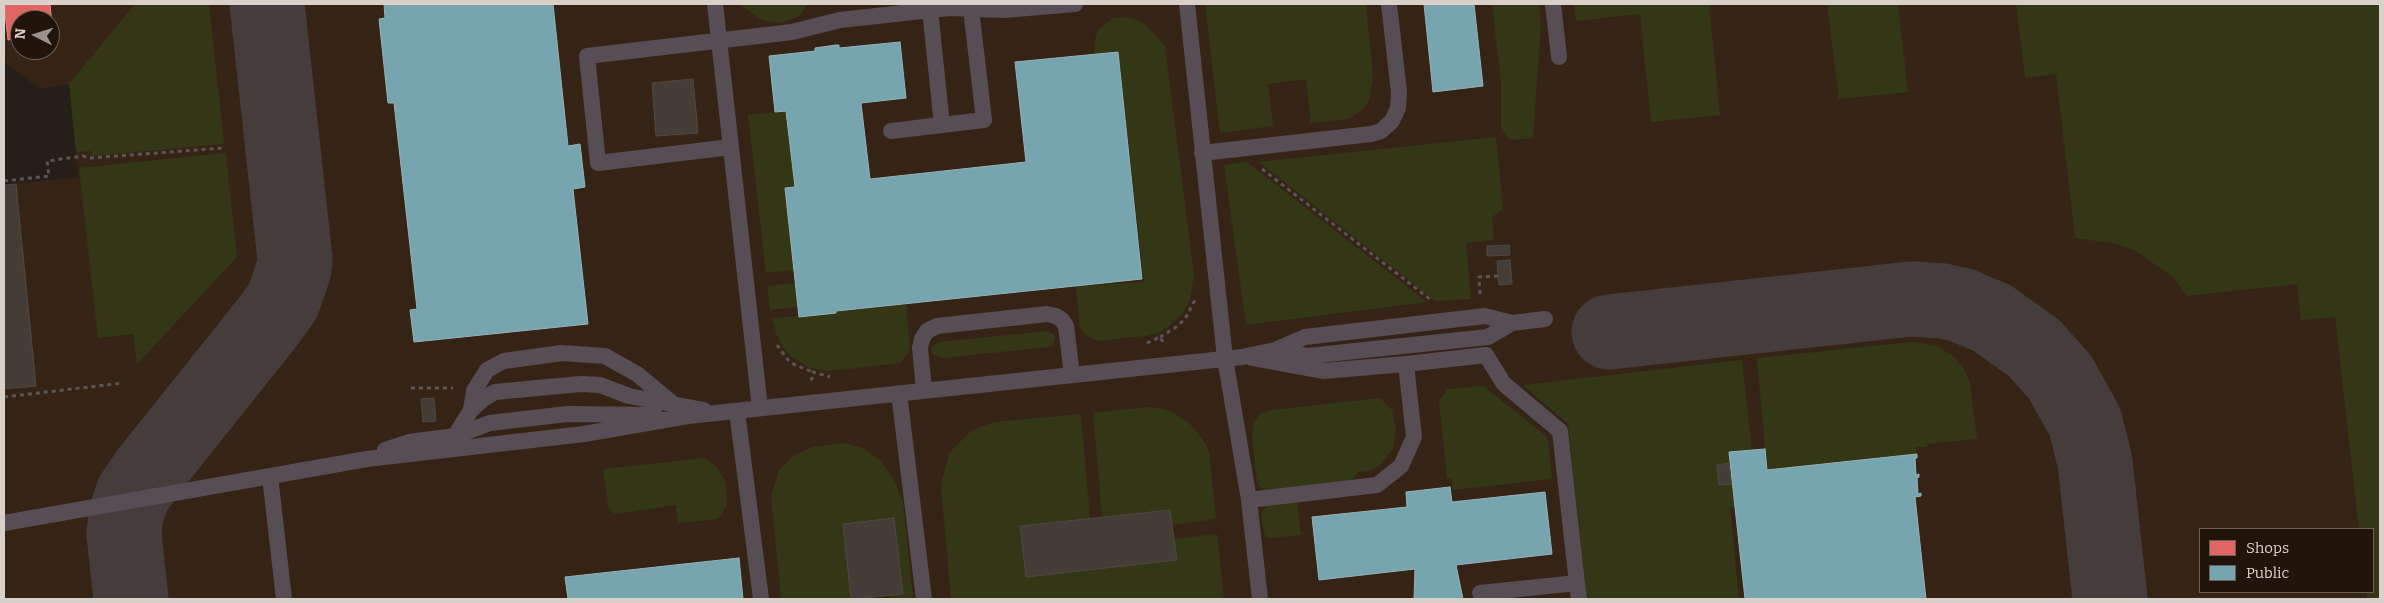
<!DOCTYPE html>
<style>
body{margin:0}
#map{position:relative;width:2384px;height:603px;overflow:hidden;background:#251e19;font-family:Bitter,serif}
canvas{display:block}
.frame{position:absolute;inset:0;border:5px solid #d9d0c9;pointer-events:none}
.legend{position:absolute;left:2199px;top:528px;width:175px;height:65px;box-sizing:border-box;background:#21140a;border:1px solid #6b5f56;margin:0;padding:6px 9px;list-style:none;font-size:15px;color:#d9d0c9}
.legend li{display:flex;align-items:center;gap:10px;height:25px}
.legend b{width:25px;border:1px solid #6b5f56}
.north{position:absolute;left:10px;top:10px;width:50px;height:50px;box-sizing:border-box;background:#21140a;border:1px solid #6b5f56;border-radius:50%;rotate:275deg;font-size:14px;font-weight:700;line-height:20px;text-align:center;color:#d9d0c9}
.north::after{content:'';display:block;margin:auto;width:18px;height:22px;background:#9a928b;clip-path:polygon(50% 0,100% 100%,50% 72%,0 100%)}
</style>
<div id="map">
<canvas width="2384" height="603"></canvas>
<div class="frame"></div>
<ul class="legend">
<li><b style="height:14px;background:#e06666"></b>Shops</li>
<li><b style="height:14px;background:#76a5af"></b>Public</li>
</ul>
<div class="north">N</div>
</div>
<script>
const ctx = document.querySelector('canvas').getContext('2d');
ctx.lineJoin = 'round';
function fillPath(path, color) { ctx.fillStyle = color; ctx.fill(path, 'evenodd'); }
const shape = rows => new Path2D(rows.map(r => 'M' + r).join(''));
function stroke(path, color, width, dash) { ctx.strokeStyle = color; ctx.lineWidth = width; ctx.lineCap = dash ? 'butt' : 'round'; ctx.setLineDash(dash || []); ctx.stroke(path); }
const built = shape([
 [4,4,2305,4,2380,152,2380,599,4,599,4,185,77,177,79,168,76,164,75,155,76,151,69,84,40,89,4,62],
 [20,20,50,20,50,50,20,50],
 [2200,529,2373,529,2373,592,2200,592]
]);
const green = shape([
 [135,4,209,4,224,144,92,156,91,151,76,152,69,84],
 [739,4,807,4,801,14,795,18,780,23,762,20],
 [1205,4,1366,4,1373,77,1369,100,1363,109,1348,119,1311,123,1306,79,1268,84,1273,126,1220,133],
 [1492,4,1539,4,1541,24,1533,138,1509,140,1501,129,1501,83],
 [1574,4,1709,4,1720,115,1651,122,1640,14,1576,21],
 [1827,4,1898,4,1908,92,1839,99],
 [2016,4,2380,4,2380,599,2367,599,2366,592,2373,592,2373,529,2359,529,2335,317,2301,320,2297,284,2187,296,2173,277,2136,251,2118,244,2075,238,2056,74,2025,78],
 [1124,17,1138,20,1147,26,1165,46,1194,275,1190,299,1184,312,1168,327,1158,333,1144,336,1098,341,1085,335,1080,327,1076,286,1144,282,1118,52,1094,54,1095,39,1098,30,1113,18],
 [786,111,795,187,785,188,794,270,766,273,748,115],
 [1496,137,1503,209,1492,217,1494,240,1466,243,1471,299,1435,301,1259,162],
 [226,153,237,257,137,364,133,334,98,338,79,168],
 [1247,162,1427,302,1246,325,1224,165],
 [795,283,798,307,770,310,767,286],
 [906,304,910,346,908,353,900,363,830,371,810,368,793,358,786,352,777,336,772,318,836,313,836,311],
 [1047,331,1054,334,1055,338,1053,345,1049,347,943,358,934,355,932,352,932,347,939,342],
 [1912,342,1937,346,1954,357,1965,371,1970,383,1977,439,1927,444,1927,447,1916,447,1916,454,1914,455,1767,470,1757,358],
 [1742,360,1752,449,1729,453,1735,507,1730,508,1739,599,1587,599,1568,424,1523,385],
 [1483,386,1545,435,1548,440,1552,479,1453,490,1451,479,1447,479,1439,401,1448,389],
 [1380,398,1392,410,1396,432,1393,448,1382,464,1369,471,1358,472,1350,482,1268,492,1260,487,1257,483,1252,436,1254,422,1261,413,1272,410],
 [1148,407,1164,409,1174,413,1190,424,1206,444,1209,453,1216,519,1172,525,1170,510,1102,517,1093,413],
 [1081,414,1090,519,1020,526,1026,577,1177,560,1174,539,1217,534,1224,599,951,599,941,486,949,453,969,433,982,426,995,422],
 [843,443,863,448,881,461,895,482,903,502,913,599,891,599,890,596,856,599,781,599,771,497,779,470,792,457,812,447],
 [704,458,717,467,726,483,727,505,718,519,678,523,676,505,616,514,609,510,603,469],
 [1297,501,1301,535,1270,538,1265,536,1261,516,1264,509,1269,505]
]);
const shops = shape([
 [4,4,50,4,53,35,50,35,50,20,20,20,20,38,8,40,4,4]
]);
const public = shape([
 [384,4,553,4,568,146,580,144,585,187,573,189,588,324,414,342,410,310,417,309,394,103,388,103,379,19,385,18,384,4],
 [1424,4,1474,4,1483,86,1433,92,1424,4],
 [900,42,906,98,861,103,870,179,1026,162,1015,62,1118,52,1142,279,836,311,836,313,799,317,785,188,795,187,786,111,775,112,769,56,815,51,815,48,836,45,839,45,839,48,900,42],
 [1765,449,1767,470,1917,454,1917,458,1915,458,1916,475,1919,474,1919,477,1917,478,1918,494,1921,493,1921,496,1915,497,1926,599,1745,599,1729,452,1765,449],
 [1450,487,1452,502,1545,492,1552,554,1456,565,1463,599,1414,599,1415,569,1319,580,1312,517,1407,507,1406,492,1450,487],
 [739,558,743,599,568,599,565,577,739,558]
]);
const taxiway = shape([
 [1609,332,1911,299,1943,301,1961,305,1992,318,2034,348,2060,377,2085,422,2095,462,2110,599],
 [131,599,124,534,126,515,133,494,148,472,267,323,283,301,294,269,295,259,267,4]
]);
const building = shape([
 [693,79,698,133,656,136,652,83,693,79],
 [16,184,36,386,4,389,4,185,16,184],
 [1509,245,1510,255,1487,256,1487,246,1509,245],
 [1510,260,1512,284,1499,285,1497,261,1510,260],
 [434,398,436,421,423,422,421,399,434,398],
 [1729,463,1731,484,1719,485,1717,465,1729,463],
 [1170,510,1177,560,1026,577,1020,526,1170,510],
 [894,518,903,594,851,599,843,524,894,518]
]);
const path = shape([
 [1262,169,1431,300],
 [4,181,49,176,47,161,83,156,90,158,223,148],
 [1480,294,1479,277,1498,276],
 [1160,337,1175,328,1185,319,1195,300],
 [1147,343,1160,337,1163,342],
 [777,345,788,360,795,365,813,372],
 [810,379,812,379,813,372,830,377],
 [411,388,453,388],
 [4,397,123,383]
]);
const service = shape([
 [715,4,760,408],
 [1187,4,1225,358,1249,500,1260,599],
 [1553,4,1559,57],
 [930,10,942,125],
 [891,131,984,120,971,9],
 [731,147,598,163,587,56,792,32,840,20,949,8,1004,10,1075,4],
 [1202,153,1371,134,1381,131,1392,121,1398,108,1399,92,1389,4],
 [1275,350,1308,356,1488,337,1512,323],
 [1406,364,1486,355,1504,384,1560,431,1577,583,1480,593],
 [924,390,920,348,922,339,927,331,937,326,1047,314,1056,316,1062,320,1066,326,1072,375],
 [899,393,924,599],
 [471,410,474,391,487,370,504,361,562,353,605,356,637,374,672,403],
 [737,411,761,599],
 [455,436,471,410,483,399,495,392,548,387,581,384,600,385,629,396,704,410],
 [385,450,409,442,455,436,490,423,567,414,655,415],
 [270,476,284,599],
 [1249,500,1377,485,1401,466,1414,437,1406,364,1323,371,1252,358],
 [4,523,367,459,584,434,688,416,1242,357,1275,350,1305,337,1485,316,1512,323,1545,319],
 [1577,583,1579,599]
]);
fillPath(built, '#352416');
fillPath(green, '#333716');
fillPath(shops, '#e06666');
stroke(shops, '#de8684', 1);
fillPath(public, '#76a5af');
stroke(public, '#94b2b7', 1);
stroke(taxiway, '#443d3c', 75);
fillPath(building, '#433c37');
stroke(building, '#4f4843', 1);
stroke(path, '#5b5457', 3, [4, 4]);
stroke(service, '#574e55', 16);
</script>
